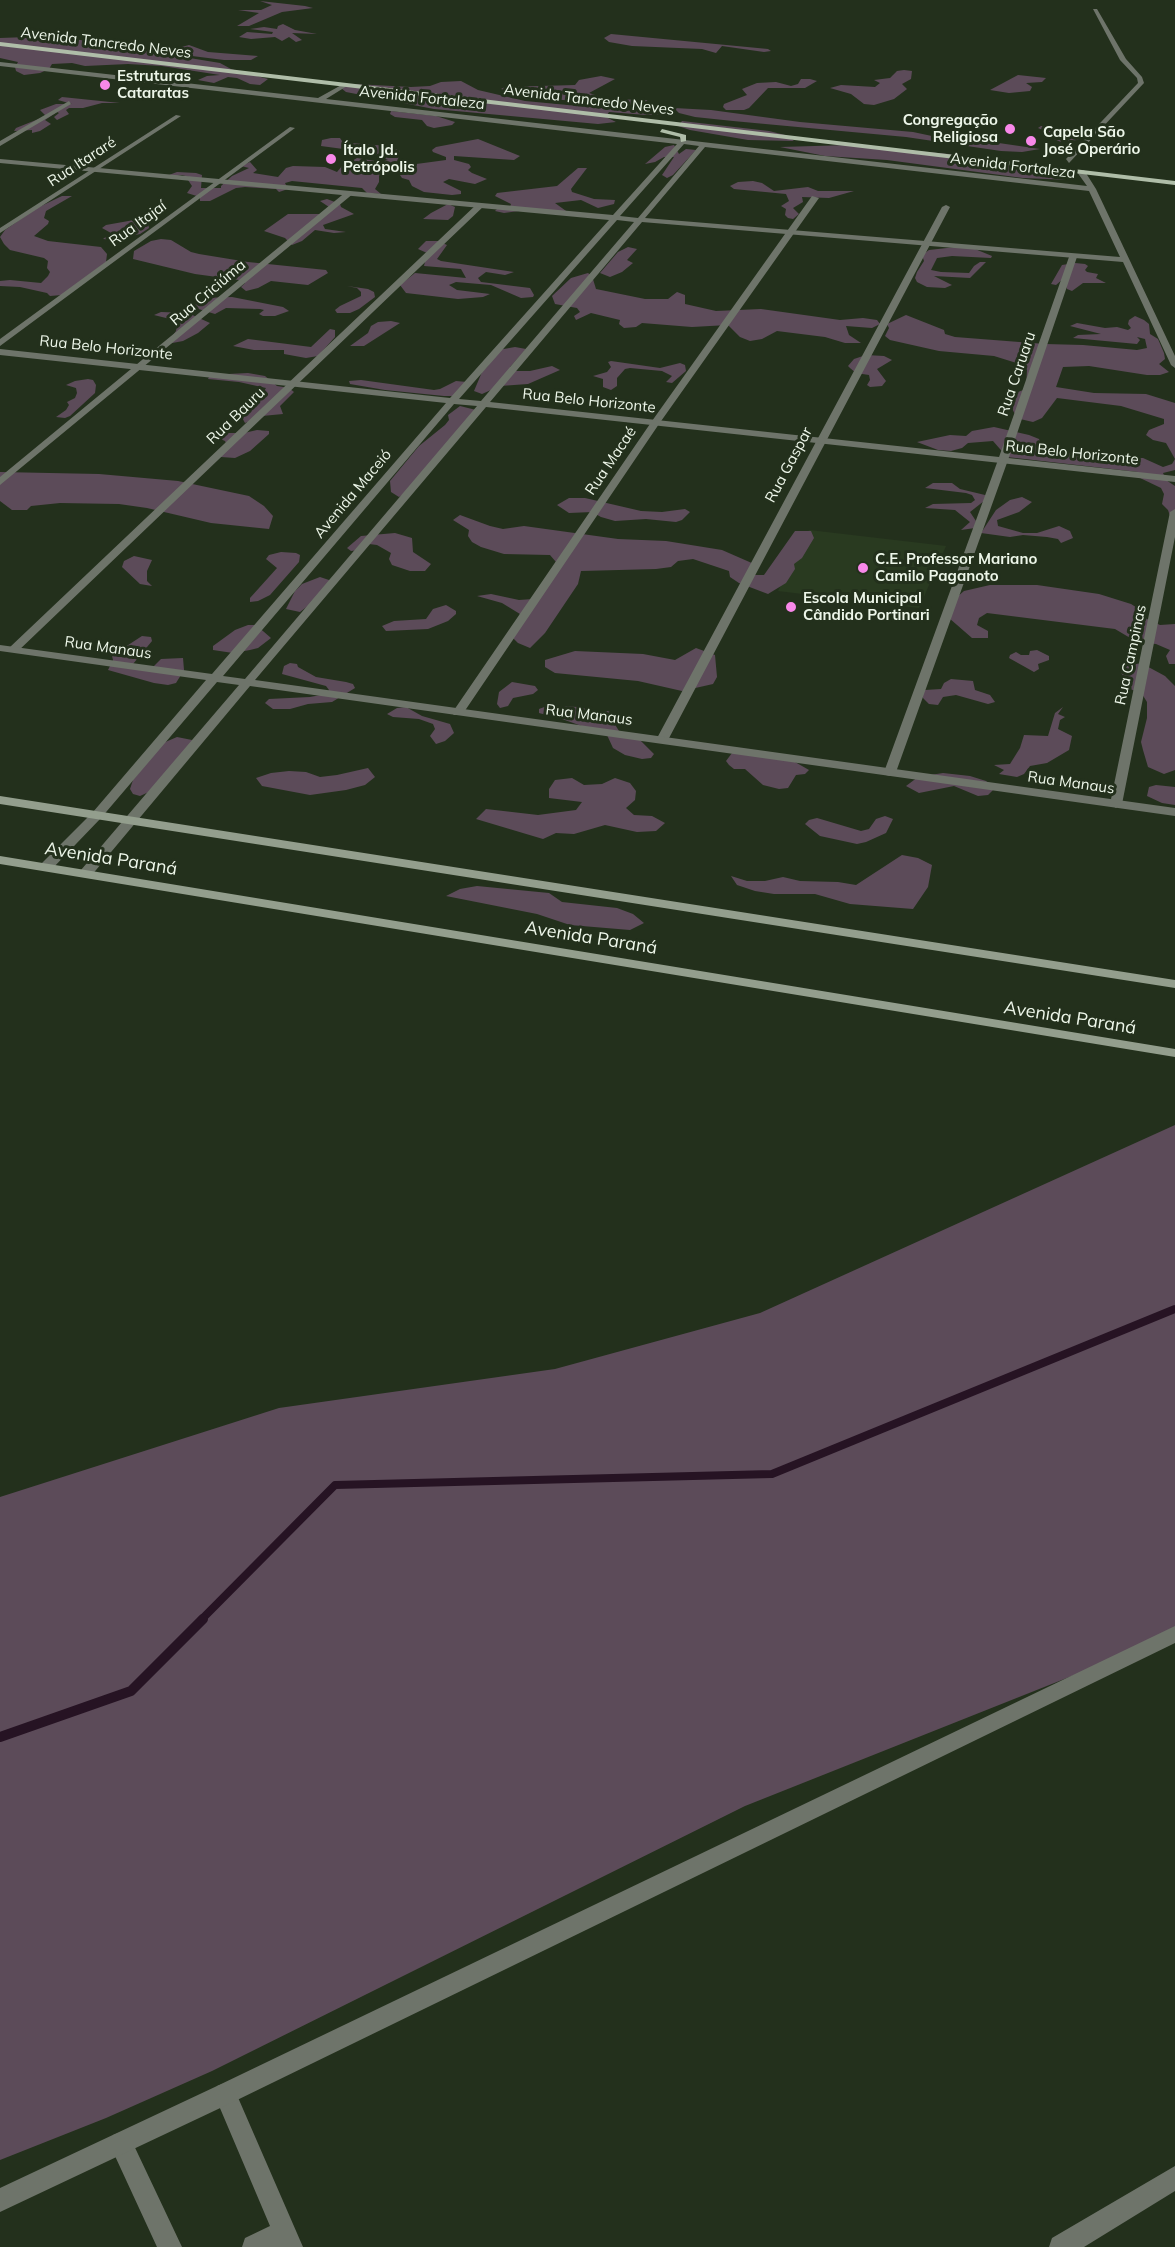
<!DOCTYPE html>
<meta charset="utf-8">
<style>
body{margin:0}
canvas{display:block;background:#23301c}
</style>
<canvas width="1175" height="2247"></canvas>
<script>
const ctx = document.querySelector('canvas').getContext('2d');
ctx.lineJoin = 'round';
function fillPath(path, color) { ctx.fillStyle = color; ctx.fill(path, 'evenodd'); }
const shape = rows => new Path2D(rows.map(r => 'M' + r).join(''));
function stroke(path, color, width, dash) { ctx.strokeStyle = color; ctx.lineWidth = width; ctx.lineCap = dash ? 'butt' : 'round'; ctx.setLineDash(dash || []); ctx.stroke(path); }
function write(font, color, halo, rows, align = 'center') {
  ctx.font = font + ' Mulish,sans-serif'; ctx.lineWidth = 6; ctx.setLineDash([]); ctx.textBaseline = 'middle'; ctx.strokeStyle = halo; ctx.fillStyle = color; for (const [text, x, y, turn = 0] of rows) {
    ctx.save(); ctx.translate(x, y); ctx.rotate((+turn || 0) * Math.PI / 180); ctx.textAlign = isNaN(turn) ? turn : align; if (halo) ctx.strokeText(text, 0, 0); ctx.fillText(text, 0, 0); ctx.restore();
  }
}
const built = shape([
 [809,530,946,546,919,608,778,591]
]);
const green = shape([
 [260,1,305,6,313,8,282,12,249,26,237,26,259,13,238,10,261,10,272,5],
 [283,24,295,30,317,34,292,33,302,40,296,42,289,37,282,41,275,37,251,39,239,37,247,32,272,34,273,32,250,29,264,27,277,29,278,26],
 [611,34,768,49,771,51,764,52,722,46,716,53,702,49,632,46,609,42,604,38],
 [56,36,220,63,231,69,268,79,260,85,250,84,237,78,228,77,214,83,198,80,207,76,220,75,162,66,128,64,85,66,72,63,52,64,49,69,40,73,24,75,16,71,15,67,18,62,0,58,0,38],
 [189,45,208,52,258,56,251,60,224,60,192,56,192,53,178,48],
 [904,70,912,71,911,79,902,84,907,89,894,99,874,105,864,104,851,94,830,88,841,85,875,87,880,83,874,80,890,78,897,71],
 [1018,75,1046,78,1042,82,1026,83,1032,87,1030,91,1009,93,990,90],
 [601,76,615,79,589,93,608,99,646,100,655,105,641,108,620,102,581,102,527,96,501,89,505,87,575,85,579,80],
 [801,79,810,79,817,81,805,88,768,88,749,108,744,110,726,110,723,107,724,104,747,95,742,89,757,83,776,82,791,86,798,84],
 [461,81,478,90,525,101,664,114,646,115,609,112,606,117,616,122,598,124,434,109,346,92,341,88,354,84,411,87,430,86,441,82],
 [62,97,120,103,102,103,83,108,69,108,66,110,69,114,57,120,54,117,59,113,57,112,45,120,51,124,40,131,32,133,32,130,14,131,16,128,46,116,40,110,56,104,72,104,58,100],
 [674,108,711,110,800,122,913,132,946,139,985,141,1040,149,1022,152,1001,151,906,137,733,121,695,117,679,113],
 [391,111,436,116,455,122,452,125,434,128,427,126,422,120,395,117,390,114],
 [682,121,769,131,785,135,794,141,748,140,690,130,678,126],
 [1041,126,1063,129,1068,135,1090,134,1077,140,1061,142,1054,139,1051,133,1038,128],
 [331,138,340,138,342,141,350,143,388,146,400,151,397,164,379,176,379,182,375,189,381,194,367,193,362,188,292,181,285,183,288,189,279,192,276,189,245,187,236,188,210,201,200,201,200,197,187,193,192,186,188,180,189,177,182,175,172,177,169,175,177,172,196,173,202,175,201,188,221,188,221,186,232,176,249,168,241,166,250,162,257,170,253,173,278,177,286,168,293,166,325,167,337,172,342,166,352,166,360,172,369,171,371,168,352,161,357,158,381,162,388,160,373,153,321,146,322,140],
 [478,139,520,156,514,160,454,156,454,160,469,164,471,167,468,170,472,173,487,179,475,184,449,179,443,182,461,191,461,194,452,195,424,192,412,186,409,180,402,178,400,175,409,165,446,160,446,157,433,152,432,150,436,147],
 [674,145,679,154,686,149,696,150,673,175,667,178,662,175,674,157,664,157,655,162,645,164,665,147],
 [849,145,971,156,1072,170,1075,174,1071,180,1023,178,887,160,825,156,780,147],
 [578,168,587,168,571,189,572,192,594,199,615,200,614,204,598,208,581,200,555,203,573,216,526,210,504,213,495,211,499,207,510,207,511,204,495,196,497,193,557,186],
 [753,181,762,183,774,191,808,187,818,191,854,191,829,198,802,197,803,202,793,208,799,214,793,219,788,218,785,215,786,209,781,206,789,201,786,194,734,189,730,186,738,182],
 [62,196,72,196,46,211,44,218,49,221,48,224,34,236,48,241,101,247,107,254,106,262,62,295,50,296,47,293,20,287,0,286,0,281,10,280,41,283,48,276,50,272,47,268,48,261,44,258,10,250,4,244,0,237,5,230,37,208],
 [327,199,340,204,341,207,354,214,323,225,325,229,346,232,334,233,315,230,302,241,292,245,285,238,264,231,288,214,323,214,329,207,320,201],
 [448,204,455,207,453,216,448,220,423,219,431,213],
 [134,220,148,223,149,228,140,234,114,240,103,239,111,233,102,228,106,225],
 [161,239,171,240,191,252,199,254,248,262,326,270,328,273,308,285,271,281,258,288,246,291,241,287,245,283,239,280,195,274,133,259,134,251,151,241],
 [426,241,438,241,447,245,437,259,441,261,514,272,505,275,486,272,478,278,481,282,530,288,534,295,533,297,521,298,491,285,456,282,449,285,457,290,490,294,483,297,458,299,406,293,400,285,415,273,466,278,461,269,424,266,427,253,418,249],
 [628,247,637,249,627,260,633,263,622,272,610,277,600,273,618,252],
 [956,247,975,249,992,256,991,258,952,256,937,258,931,270,941,272,969,273,974,266,980,262,986,262,970,278,934,276,952,285,945,288,927,287,917,282,915,278,917,272,924,261,922,255,929,250],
 [1075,263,1085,264,1088,266,1085,270,1087,272,1098,274,1096,278,1106,283,1083,283,1072,291,1067,289,1063,279,1056,285,1051,284,1062,265],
 [588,273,592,276,596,289,645,299,668,299,677,292,685,295,685,304,716,311,761,309,840,320,863,318,877,320,880,324,872,328,846,326,849,335,861,343,845,343,825,337,777,331,762,339,750,341,740,337,728,325,692,327,642,323,636,327,624,328,619,324,620,320,591,313,576,320,574,316,580,312,577,308,555,304,552,296,571,278],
 [347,286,368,289,374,292,375,297,359,309,350,313,337,313,335,310,340,306,361,296,361,292,357,288],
 [232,297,283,307,289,311,275,316,263,316,259,314,264,310,260,309,226,308,215,314,192,307,203,298],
 [161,312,188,313,210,323,198,333,183,341,167,344,176,331,178,321,154,315],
 [906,315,944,330,945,334,955,337,1045,344,1083,345,1137,350,1147,348,1145,339,1137,337,1140,340,1137,344,1073,338,1078,335,1101,334,1070,326,1077,323,1105,328,1117,327,1128,330,1131,328,1128,324,1129,320,1135,316,1144,320,1149,324,1150,334,1158,339,1164,353,1165,359,1159,364,1169,372,1160,375,1147,375,1089,366,1063,367,1056,387,1094,393,1146,394,1175,403,1175,459,1166,443,1153,440,1146,435,1149,430,1164,424,1164,419,1121,406,1057,398,1042,418,1033,422,1020,419,1015,414,1007,400,1010,395,1026,389,1027,370,1023,365,994,356,939,351,890,340,885,336,889,328,887,324],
 [391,321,400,323,364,346,350,346,368,333,371,326,378,322],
 [330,329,335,330,335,337,318,356,306,358,284,354,284,350,254,350,233,346,248,339,311,347],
 [515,347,526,349,510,367,516,371,530,371,552,366,560,370,528,384,500,386,482,394,474,391,482,372,488,366,498,350],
 [866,355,884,356,892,360,877,369,886,381,882,386,870,387,867,385,870,380,869,375,856,373,850,368,848,366,854,359],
 [611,361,660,368,680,363,685,365,686,371,672,383,666,382,672,376,662,371,630,368,625,369,617,378,617,386,611,390,603,387,603,379,593,376,607,372,611,367,608,362],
 [228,374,248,373,265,376,277,386,289,388,294,392,280,406,283,414,262,416,245,423,239,412,262,394,266,388,239,382,208,379,209,377],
 [88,379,93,380,96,385,95,393,70,416,65,418,56,417,66,410,69,405,67,402,75,398,77,393,76,388,66,385,75,381],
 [361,380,434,390,440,389,456,381,467,382,457,396,444,396,385,390,350,384,349,381],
 [460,406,476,410,404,494,399,497,391,492,390,481,419,446,445,425,449,420,448,415],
 [994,427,1029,435,1039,439,1041,445,1048,450,1103,457,1143,458,1163,467,1172,464,1175,459,1175,470,1163,473,1166,480,1175,486,1175,518,1170,516,1168,510,1162,504,1164,494,1161,488,1138,477,1138,472,1007,457,993,441,968,443,962,448,951,451,938,450,917,442,950,435,966,436,972,431],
 [257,430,269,431,269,434,250,451,235,458,221,457,219,454,226,443,225,441,218,438,222,433,244,433],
 [0,472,99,474,178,481,249,496,264,506,273,516,269,529,211,523,147,508,119,504,60,503,31,506,27,510,12,510,0,501],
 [933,483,952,483,960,489,985,495,987,499,984,501,970,512,976,521,975,528,961,530,970,522,955,510,925,508,933,504,971,503,975,500,972,495,966,493,925,488],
 [1022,497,1032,502,1019,512,997,520,998,526,1023,533,1037,533,1059,526,1070,531,1073,538,1061,543,1058,539,1047,537,1023,535,1010,537,981,533,996,510,1010,500],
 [569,498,585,498,641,511,662,512,685,509,690,512,682,520,676,522,646,519,615,521,601,517,592,512,569,513,557,505],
 [460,515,490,526,503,529,524,526,618,539,666,541,722,550,754,564,750,575,764,575,795,531,811,531,814,538,802,558,794,564,795,569,786,583,768,594,739,583,730,577,729,571,693,559,678,561,671,567,656,569,581,571,578,584,545,633,530,648,518,643,511,636,520,614,502,603,477,596,491,594,519,600,533,599,556,562,550,555,504,554,481,547,472,542,468,536,469,530,453,520],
 [395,533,412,538,413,552,431,564,425,571,410,571,392,565,389,559,391,553,377,545,369,544,359,550,351,551,347,548,361,536],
 [281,552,296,553,300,555,299,562,270,595,258,601,250,602,250,598,277,568,266,559,269,555],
 [134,556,152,560,147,571,147,581,152,586,140,584,122,567,124,561],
 [320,577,332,581,313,602,300,612,286,609,295,591,302,584],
 [990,585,1037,585,1099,594,1131,604,1142,611,1145,618,1160,625,1175,624,1175,664,1169,664,1166,656,1170,650,1156,644,1137,642,1115,629,987,613,979,618,977,625,988,631,988,638,972,638,949,618,957,597,964,591],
 [446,605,456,611,456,614,448,621,428,629,386,631,382,626,394,621,426,619,433,609],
 [248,625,256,625,271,638,258,648,250,650,233,653,213,650,213,646,235,630],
 [142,636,151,637,152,641,133,664,153,667,161,659,183,658,184,670,176,683,168,685,154,683,108,670,113,660,111,652,122,649],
 [696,648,715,655,717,677,713,684,682,691,638,681,555,673,545,667,545,660,575,651,643,654,675,660],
 [1037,650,1049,656,1049,660,1038,664,1039,669,1034,672,1009,658,1010,655,1016,652,1021,655,1029,655,1030,651],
 [290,663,297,664,298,667,316,677,346,682,353,684,355,688,332,702,308,704,290,709,273,709,265,703,269,699,310,697,326,694,329,690,326,686,282,674,284,666],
 [1141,663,1165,676,1175,686,1175,770,1164,774,1148,767,1143,750,1141,742,1147,718,1147,702,1142,694,1128,688,1121,672,1127,666],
 [951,679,973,681,975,690,990,695,995,702,988,704,956,695,943,697,938,705,929,704,923,698,922,694,925,690,941,689,944,683],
 [512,682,535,686,538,690,533,694,513,698,508,706,500,708,497,704,499,692],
 [547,706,580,707,597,713,608,711,613,714,614,723,619,731,639,739,654,754,651,758,642,759,625,755,613,748,607,735,562,719,539,713,539,709],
 [406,707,422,716,450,724,454,733,445,741,436,744,430,736,435,729,433,724,419,719,393,717,387,714,397,708],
 [1063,707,1058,714,1065,717,1060,720,1058,729,1072,736,1069,750,1047,763,1030,766,1024,774,1017,777,999,774,1004,770,994,765,1010,764,1020,748,1024,735,1048,736,1055,713],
 [177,737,192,740,191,745,151,791,140,796,133,794,130,789,133,780,163,743],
 [732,753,756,754,795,762,809,770,805,774,796,775,788,788,779,789,763,785,745,769,734,769,729,765,726,761],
 [368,768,375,777,365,785,346,790,310,795,262,786,256,778,271,773,289,771,306,772,320,777,337,775],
 [943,773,970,776,986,781,992,786,993,790,988,795,978,796,954,786,919,793,906,786,918,777],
 [572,778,584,785,602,784,615,778,630,783,636,791,635,800,626,808,634,815,652,816,665,823,656,831,637,832,605,825,574,834,556,833,543,839,476,819,486,809,538,815,576,810,582,802,549,798,549,789,555,780],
 [1156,785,1175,787,1175,805,1162,803,1147,796,1149,787],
 [885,816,893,819,886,833,866,842,857,844,820,836,805,824,809,820,817,818,861,831,869,829,876,819],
 [902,855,918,858,932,865,928,887,913,909,850,904,815,894,774,894,755,891,737,885,731,876,747,881,765,881,783,877,800,881,838,882,856,885],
 [477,886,549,893,562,902,617,908,633,914,644,923,630,930,570,925,537,914,446,896,460,889],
 [1175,1125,1175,1635,745,1806,212,2071,106,2118,0,2160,0,1497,279,1408,555,1369,760,1313]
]);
const streamFar1 = shape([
 [201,1620,335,1485,772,1474,1175,1309]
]);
const stream = shape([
 [0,1737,131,1691,203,1619]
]);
const minor = shape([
 [1093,9,1097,9,1126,59,1142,77,1144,83,1069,163,1066,159,1138,83,1137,78,1120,60,1093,9],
 [69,101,71,104,0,146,0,141,69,101],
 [176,115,181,116,0,233,0,228,176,115],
 [290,127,295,128,0,346,0,339,290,127],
 [347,191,354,193,0,485,0,477,347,191],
 [812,196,819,198,659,424,462,715,454,715,452,713,652,421,812,196],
 [478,203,485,205,17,652,9,652,9,648,478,203],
 [946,205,950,207,668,740,666,743,658,743,656,740,942,207,946,205],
 [1073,255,1077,257,1008,460,896,772,890,776,886,775,884,772,998,460,1069,257,1073,255],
 [1175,509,1175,537,1122,804,1116,808,1110,804,1170,512,1175,509],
 [225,2083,233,2086,303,2247,242,2247,245,2238,270,2226,214,2094,217,2086,225,2083],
 [121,2132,129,2135,182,2247,157,2247,109,2143,113,2135,121,2132],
 [1175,2166,1175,2191,1084,2247,1049,2247,1052,2238,1175,2166]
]);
const tertiary = shape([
 [0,62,318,98,345,83,347,86,326,99,1087,186,1077,172,1084,170,1096,189,1175,356,1175,368,1171,365,1123,262,642,222,490,402,1175,476,1175,482,486,407,255,680,1175,808,1175,816,250,686,91,876,81,876,80,873,81,870,239,685,217,682,101,818,51,870,41,870,40,867,41,864,93,812,206,680,0,651,0,645,212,674,446,403,0,355,0,349,450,398,609,220,0,163,0,159,613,215,677,144,0,66,0,62],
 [684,144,699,146,638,218,620,216,684,144],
 [705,147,1089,191,1120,257,645,218,705,147],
 [617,220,634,222,481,401,459,399,617,220],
 [454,404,477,406,245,679,223,676,454,404],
 [1175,1626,1175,1643,233,2102,0,2212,0,2188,217,2086,1175,1626]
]);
const secondary = shape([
 [0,796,1175,980,1175,988,0,804,0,796],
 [0,856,1175,1049,1175,1057,0,864,0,856]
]);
const primary = shape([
 [0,42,1175,181,1175,185,0,46,0,42],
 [662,129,686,135,686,141,681,142,680,137,660,132,662,129]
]);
const markers = [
 [105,85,6,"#f888e9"],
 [1010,129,6,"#f888e9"],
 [1031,141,6,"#f888e9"],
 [331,159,6,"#f888e9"],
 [863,568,6,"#f888e9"],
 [791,607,6,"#f888e9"]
];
const farStreetnames = [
 ["Avenida Tancredo Neves",106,43,7],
 ["Avenida Fortaleza",422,98,6],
 ["Avenida Tancredo Neves",589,100,7],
 ["Rua Itararé",82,162,-33],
 ["Avenida Fortaleza",1013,166,7],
 ["Rua Itajaí",138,224,-36],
 ["Rua Criciúma",208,293,-40],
 ["Rua Belo Horizonte",106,348,6],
 ["Rua Caruaru",1017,374,-71],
 ["Rua Belo Horizonte",589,401,6],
 ["Rua Bauru",236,416,-44],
 ["Rua Belo Horizonte",1072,453,6],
 ["Rua Macaé",611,461,-56],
 ["Rua Gaspar",789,465,-62],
 ["Avenida Maceió",353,494,-50],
 ["Rua Manaus",108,648,8],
 ["Rua Campinas",1131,655,-78],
 ["Rua Manaus",589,715,7],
 ["Rua Manaus",1071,783,8]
];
const farPoinames = [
 ["Estruturas",117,76],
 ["Cataratas",117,93],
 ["Congregação",998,120,"right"],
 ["Religiosa",998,137,"right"],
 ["Capela São",1043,132],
 ["José Operário",1043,149],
 ["Ítalo Jd.",343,150],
 ["Petrópolis",343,167],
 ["C.E. Professor Mariano",875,559],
 ["Camilo Paganoto",875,576],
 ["Escola Municipal",803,598],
 ["Cândido Portinari",803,615]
];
const streetNames = [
 ["Avenida Paraná",111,859,9],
 ["Avenida Paraná",591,938,9],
 ["Avenida Paraná",1070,1018,9]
];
fillPath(built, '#293a20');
fillPath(green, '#5c4b59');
stroke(streamFar1, '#261323', 8);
stroke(stream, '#261323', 10);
fillPath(minor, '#6e746a');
fillPath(tertiary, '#6e746a');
fillPath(secondary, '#939e8d');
fillPath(primary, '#afbda8');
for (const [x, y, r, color] of markers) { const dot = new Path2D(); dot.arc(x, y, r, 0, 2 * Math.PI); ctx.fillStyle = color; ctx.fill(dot); stroke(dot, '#23301c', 2); }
write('15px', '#edf6e9', '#23301c', farStreetnames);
write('bold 15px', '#edf6e9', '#23301c', farPoinames, 'left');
write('18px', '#edf6e9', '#23301c', streetNames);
</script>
